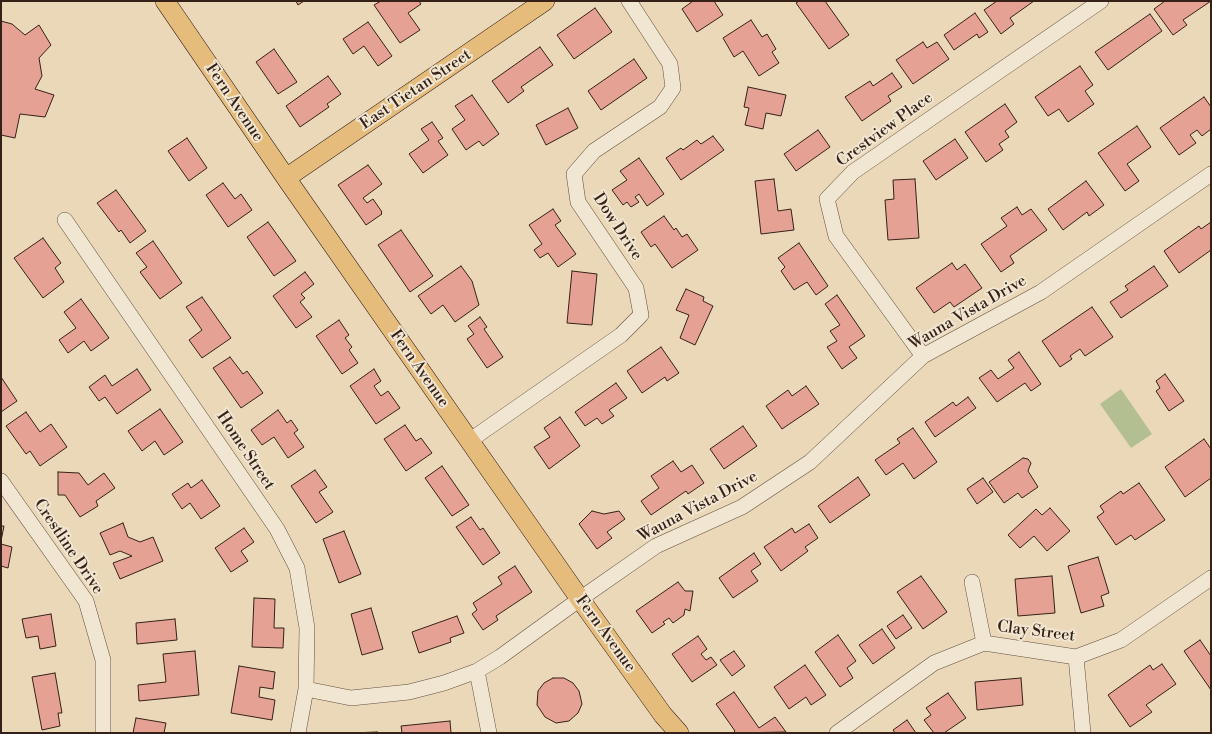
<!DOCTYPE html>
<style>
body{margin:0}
#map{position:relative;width:1212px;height:734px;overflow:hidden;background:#ead8b8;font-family:"Libre Bodoni",serif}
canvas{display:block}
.frame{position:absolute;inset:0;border:2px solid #352118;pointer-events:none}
</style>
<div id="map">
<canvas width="1212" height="734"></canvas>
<div class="frame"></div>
</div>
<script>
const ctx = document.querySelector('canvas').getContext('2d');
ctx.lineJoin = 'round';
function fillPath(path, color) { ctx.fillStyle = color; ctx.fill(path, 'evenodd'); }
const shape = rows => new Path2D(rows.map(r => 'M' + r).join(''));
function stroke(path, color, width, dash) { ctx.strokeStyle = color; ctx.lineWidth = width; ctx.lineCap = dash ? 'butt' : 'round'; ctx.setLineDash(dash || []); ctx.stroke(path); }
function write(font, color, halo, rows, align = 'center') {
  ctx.font = font + ' "Libre Bodoni",serif'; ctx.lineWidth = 4; ctx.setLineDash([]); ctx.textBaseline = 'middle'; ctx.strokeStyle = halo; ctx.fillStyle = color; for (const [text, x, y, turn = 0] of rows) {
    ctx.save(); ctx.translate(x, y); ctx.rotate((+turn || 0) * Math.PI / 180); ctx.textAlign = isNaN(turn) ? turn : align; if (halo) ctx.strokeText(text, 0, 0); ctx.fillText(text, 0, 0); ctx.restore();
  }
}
const green = shape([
 [1121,389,1152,434,1131,448,1100,404]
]);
const building = shape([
 [296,1,304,1,298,5,296,1],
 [381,1,419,1,421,4,408,13,420,30,400,43,374,5,381,1],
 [693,1,714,1,723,15,697,32,682,9,693,1],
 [799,1,825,1,849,35,829,49,796,3,799,1],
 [997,1,1034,1,1010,18,1014,24,1001,34,984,10,997,1],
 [1165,1,1211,1,1183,20,1187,25,1173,35,1154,9,1165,1],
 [595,8,612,32,574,59,557,35,595,8],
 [975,13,988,32,979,38,977,34,954,50,944,35,975,13],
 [1150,14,1162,31,1108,70,1095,52,1150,14],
 [751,20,762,37,767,34,776,49,772,52,779,63,759,76,743,51,734,57,723,38,751,20],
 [1,21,12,24,25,35,39,25,51,45,39,58,42,76,35,89,54,95,45,117,20,114,15,138,1,135,1,21],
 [368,22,392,56,378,66,364,46,353,54,343,39,368,22],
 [923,42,927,48,937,42,949,59,913,84,896,60,923,42],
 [540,47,553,65,521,87,524,91,508,103,492,81,540,47],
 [274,49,297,82,278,94,256,62,274,49],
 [634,59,647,78,601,110,588,91,634,59],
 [1080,66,1093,85,1085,91,1094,104,1068,122,1059,109,1048,116,1035,97,1080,66],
 [892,73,902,87,888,96,891,101,862,121,845,97,870,81,873,86,892,73],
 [328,76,341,94,327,104,329,107,300,127,286,106,328,76],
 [748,87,786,95,781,116,766,113,763,129,745,125,749,108,744,107,748,87],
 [472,95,499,134,483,146,479,141,466,150,452,129,465,120,455,106,472,95],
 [1204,97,1211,107,1211,129,1202,136,1197,130,1190,135,1196,143,1179,155,1160,128,1204,97],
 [1005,104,1017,122,1005,131,1009,137,999,144,1003,150,986,162,965,132,1005,104],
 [568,108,578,128,546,145,536,125,568,108],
 [432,122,443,138,438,141,448,155,423,173,409,154,429,140,421,129,432,122],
 [1137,126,1151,147,1127,164,1139,181,1125,191,1098,153,1137,126],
 [818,130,830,147,796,171,784,154,818,130],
 [713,136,724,150,681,180,666,158,681,148,683,150,697,140,701,144,713,136],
 [187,138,207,168,189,181,168,151,187,138],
 [955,139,968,158,936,180,923,161,955,139],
 [639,158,664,194,647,206,639,194,635,197,639,202,631,207,627,202,623,205,612,190,627,180,620,171,639,158],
 [368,165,382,184,363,198,367,203,373,199,382,212,381,213,382,214,366,225,338,185,368,165],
 [774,179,778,211,791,209,794,230,761,234,755,181,774,179],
 [915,179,919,238,888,240,885,200,894,199,893,180,915,179],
 [1086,181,1104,205,1089,216,1087,212,1063,230,1048,209,1086,181],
 [223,183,235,199,241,194,252,210,228,227,206,195,223,183],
 [116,190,146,231,130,243,121,230,119,232,97,203,116,190],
 [1017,207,1022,215,1031,209,1047,230,1010,256,1014,263,1001,272,981,244,1007,226,1001,218,1017,207],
 [553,209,561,221,555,225,576,254,558,267,548,253,540,258,534,250,542,244,529,225,553,209],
 [664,216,674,230,676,228,682,237,687,234,698,250,672,268,655,244,651,247,641,232,664,216],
 [268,222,296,261,274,276,247,237,268,222],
 [1211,222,1211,250,1179,273,1164,251,1199,226,1201,229,1211,222],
 [401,230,433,276,410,292,378,245,401,230],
 [43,238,61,263,55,268,64,282,43,298,14,258,43,238],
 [153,241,182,283,160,299,140,272,147,267,136,253,153,241],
 [799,243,828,286,816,295,807,282,794,290,781,271,785,267,778,258,799,243],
 [952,263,957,270,965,264,982,288,954,307,950,302,934,313,916,288,952,263],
 [461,266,472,281,479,305,455,322,443,305,431,314,418,296,461,266],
 [1154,266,1168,286,1121,318,1110,302,1128,290,1125,286,1154,266],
 [572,271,597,274,592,325,567,323,572,271],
 [305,272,314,284,301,294,305,298,300,302,312,317,296,328,273,296,305,272],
 [686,289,704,297,703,301,713,306,695,345,680,338,689,315,676,310,686,289],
 [837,295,865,336,849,347,857,358,842,369,827,347,837,341,830,331,840,325,825,304,837,295],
 [202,297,231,338,202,358,189,340,202,330,186,307,202,297],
 [81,299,109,338,91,351,84,341,68,353,59,340,76,328,64,312,81,299],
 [1092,307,1113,337,1085,356,1080,349,1070,356,1072,359,1060,367,1042,341,1092,307],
 [480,317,487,327,484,329,503,357,487,368,467,339,474,334,468,326,480,317],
 [339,320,349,335,345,338,352,347,349,350,358,363,342,374,316,336,339,320],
 [661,347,679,373,667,381,665,377,642,393,627,371,661,347],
 [1019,352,1041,384,1031,391,1025,383,997,402,979,378,991,370,998,379,1014,368,1008,360,1019,352],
 [230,357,243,374,247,371,263,393,241,408,213,368,230,357],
 [137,369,151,390,117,414,105,397,99,401,89,387,105,375,112,386,137,369],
 [374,369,381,381,374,386,381,396,388,391,400,408,376,424,350,386,374,369],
 [1165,374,1184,401,1169,411,1156,391,1160,388,1156,381,1165,374],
 [1,377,17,401,1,412,1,377],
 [616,383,627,398,609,410,614,416,602,424,597,418,585,426,575,412,616,383],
 [806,386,819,404,782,429,766,406,788,390,792,396,806,386],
 [968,397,976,408,935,437,925,422,953,402,956,406,968,397],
 [160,409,183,442,164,455,155,441,142,451,128,431,160,409],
 [278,410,287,423,291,420,298,430,294,433,304,447,288,458,274,437,262,445,251,430,278,410],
 [26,412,40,432,51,424,67,447,40,466,30,451,26,454,6,426,26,412],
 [560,417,580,446,549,469,534,447,550,437,544,428,560,417],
 [405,425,416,441,421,438,432,453,406,471,384,439,405,425],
 [743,426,757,446,724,469,710,449,743,426],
 [913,428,937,462,914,479,903,463,886,475,875,460,900,443,897,439,913,428],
 [1204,439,1211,449,1211,478,1185,497,1165,467,1204,439],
 [1023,458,1028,459,1031,463,1028,471,1038,487,1022,498,1018,493,1004,503,989,482,1023,458],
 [673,461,681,472,692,465,704,483,688,494,686,491,651,515,641,501,659,488,651,476,673,461],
 [442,466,469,505,452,516,425,478,442,466],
 [315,470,327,487,319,492,333,512,316,523,291,486,315,470],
 [58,472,79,473,88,485,104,473,115,488,96,501,98,506,80,517,65,495,58,495,58,472],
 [858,477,870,495,830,523,818,506,858,477],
 [983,478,993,492,977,504,967,489,983,478],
 [202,480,220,506,201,519,190,503,182,509,172,494,188,483,191,488,202,480],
 [1139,483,1165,520,1135,540,1131,535,1116,545,1097,517,1104,512,1100,506,1121,491,1123,494,1139,483],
 [1050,508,1070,531,1047,551,1034,536,1020,548,1008,535,1036,509,1042,515,1050,508],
 [592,511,604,514,619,511,625,519,607,532,612,538,597,549,579,524,592,511],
 [471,517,480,530,483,528,500,553,483,565,456,527,471,517],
 [123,523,128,537,140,542,153,537,163,561,120,579,113,563,132,556,120,551,110,555,100,533,123,523],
 [809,524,818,538,805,547,808,551,781,571,764,547,792,528,795,533,809,524],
 [1,526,4,526,1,541,1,526],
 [244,528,254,542,241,551,248,561,231,572,215,548,244,528],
 [344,531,361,574,339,583,323,539,344,531],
 [1,544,12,547,8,568,1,566,1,544],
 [754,553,761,564,751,571,758,581,733,598,719,578,754,553],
 [1098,557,1109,593,1101,596,1104,606,1081,613,1068,566,1098,557],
 [515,566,532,592,496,616,498,620,483,630,472,614,477,610,473,603,502,584,498,577,515,566],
 [921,576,947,612,923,629,897,592,921,576],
 [1052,576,1055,613,1018,616,1015,579,1052,576],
 [678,582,685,591,693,591,690,611,685,609,684,615,673,623,669,618,663,622,665,624,652,633,636,611,678,582],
 [254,598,275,599,274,628,284,628,283,648,252,647,254,598],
 [371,608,383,649,362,655,351,614,371,608],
 [51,614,56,646,40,649,38,636,26,638,22,619,51,614],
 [903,615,912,628,896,639,887,626,903,615],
 [457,616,464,633,450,638,451,642,419,653,412,632,457,616],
 [175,619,177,640,137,644,136,623,175,619],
 [882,629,895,648,873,664,859,645,882,629],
 [838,635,856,661,847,668,853,678,840,687,815,652,838,635],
 [698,636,707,649,701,654,706,660,711,657,717,665,692,682,672,654,698,636],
 [1200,640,1211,656,1211,690,1184,651,1200,640],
 [195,651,199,695,139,701,138,685,166,682,163,654,195,651],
 [734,651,745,666,732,676,720,660,734,651],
 [1162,664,1176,684,1146,705,1152,712,1130,727,1108,695,1150,665,1153,670,1162,664],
 [805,665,826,695,811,705,806,697,789,709,774,687,805,665],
 [239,666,275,672,273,689,260,687,259,697,275,700,272,720,231,713,239,666],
 [55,673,62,713,58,713,60,726,42,730,32,677,55,673],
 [553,678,564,678,573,683,579,691,582,704,578,713,569,721,556,723,545,717,537,705,538,691,544,683,553,678],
 [1021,678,1023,705,977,710,975,682,1021,678],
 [734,692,759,728,775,717,786,732,733,733,735,731,716,704,734,692],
 [948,693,966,718,944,733,934,733,924,720,931,715,926,708,948,693],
 [136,718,166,723,164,733,133,733,136,718],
 [907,720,916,733,895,733,893,730,907,720],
 [450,721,451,733,402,733,401,726,450,721],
 [377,732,377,733,351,733,377,732]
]);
const minor = shape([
 [65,220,277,529,297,568,307,628,306,689,298,733],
 [923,356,836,236,827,199,853,172,1101,1],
 [469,441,621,335,641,315,636,288,578,202,574,174,594,151,660,107,673,88,670,64,629,1],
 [1,481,86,601,103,660,103,733],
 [972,582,984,643],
 [1076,657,1083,733],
 [477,671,489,733],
 [306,689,351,698,409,692,444,683,477,671,500,657,580,599,656,546,742,507,810,462,923,356,1041,292,1211,174],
 [837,733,934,663,984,643,1076,657,1121,640,1211,578]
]);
const major = shape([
 [165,1,286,178,580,599,663,715,679,733],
 [286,178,545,1]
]);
const streetNames = [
 ["East Tietan Street",416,90,-34],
 ["Fern Avenue",234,103,56],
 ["Crestview Place",885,130,-36],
 ["Dow Drive",617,227,57],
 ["Wauna Vista Drive",968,313,-30],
 ["Fern Avenue",419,369,55],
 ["Home Street",245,451,56],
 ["Wauna Vista Drive",698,507,-28],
 ["Crestline Drive",68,547,56],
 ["Clay Street",1036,632,7],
 ["Fern Avenue",605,634,54]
];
fillPath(green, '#b4bf91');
fillPath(building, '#e5a193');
stroke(building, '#352118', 1);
stroke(minor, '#624f40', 16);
stroke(major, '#352118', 20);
stroke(minor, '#f1e6d1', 15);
stroke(major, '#e5bc7c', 19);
write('16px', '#352118', '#f1e6d1', streetNames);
</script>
